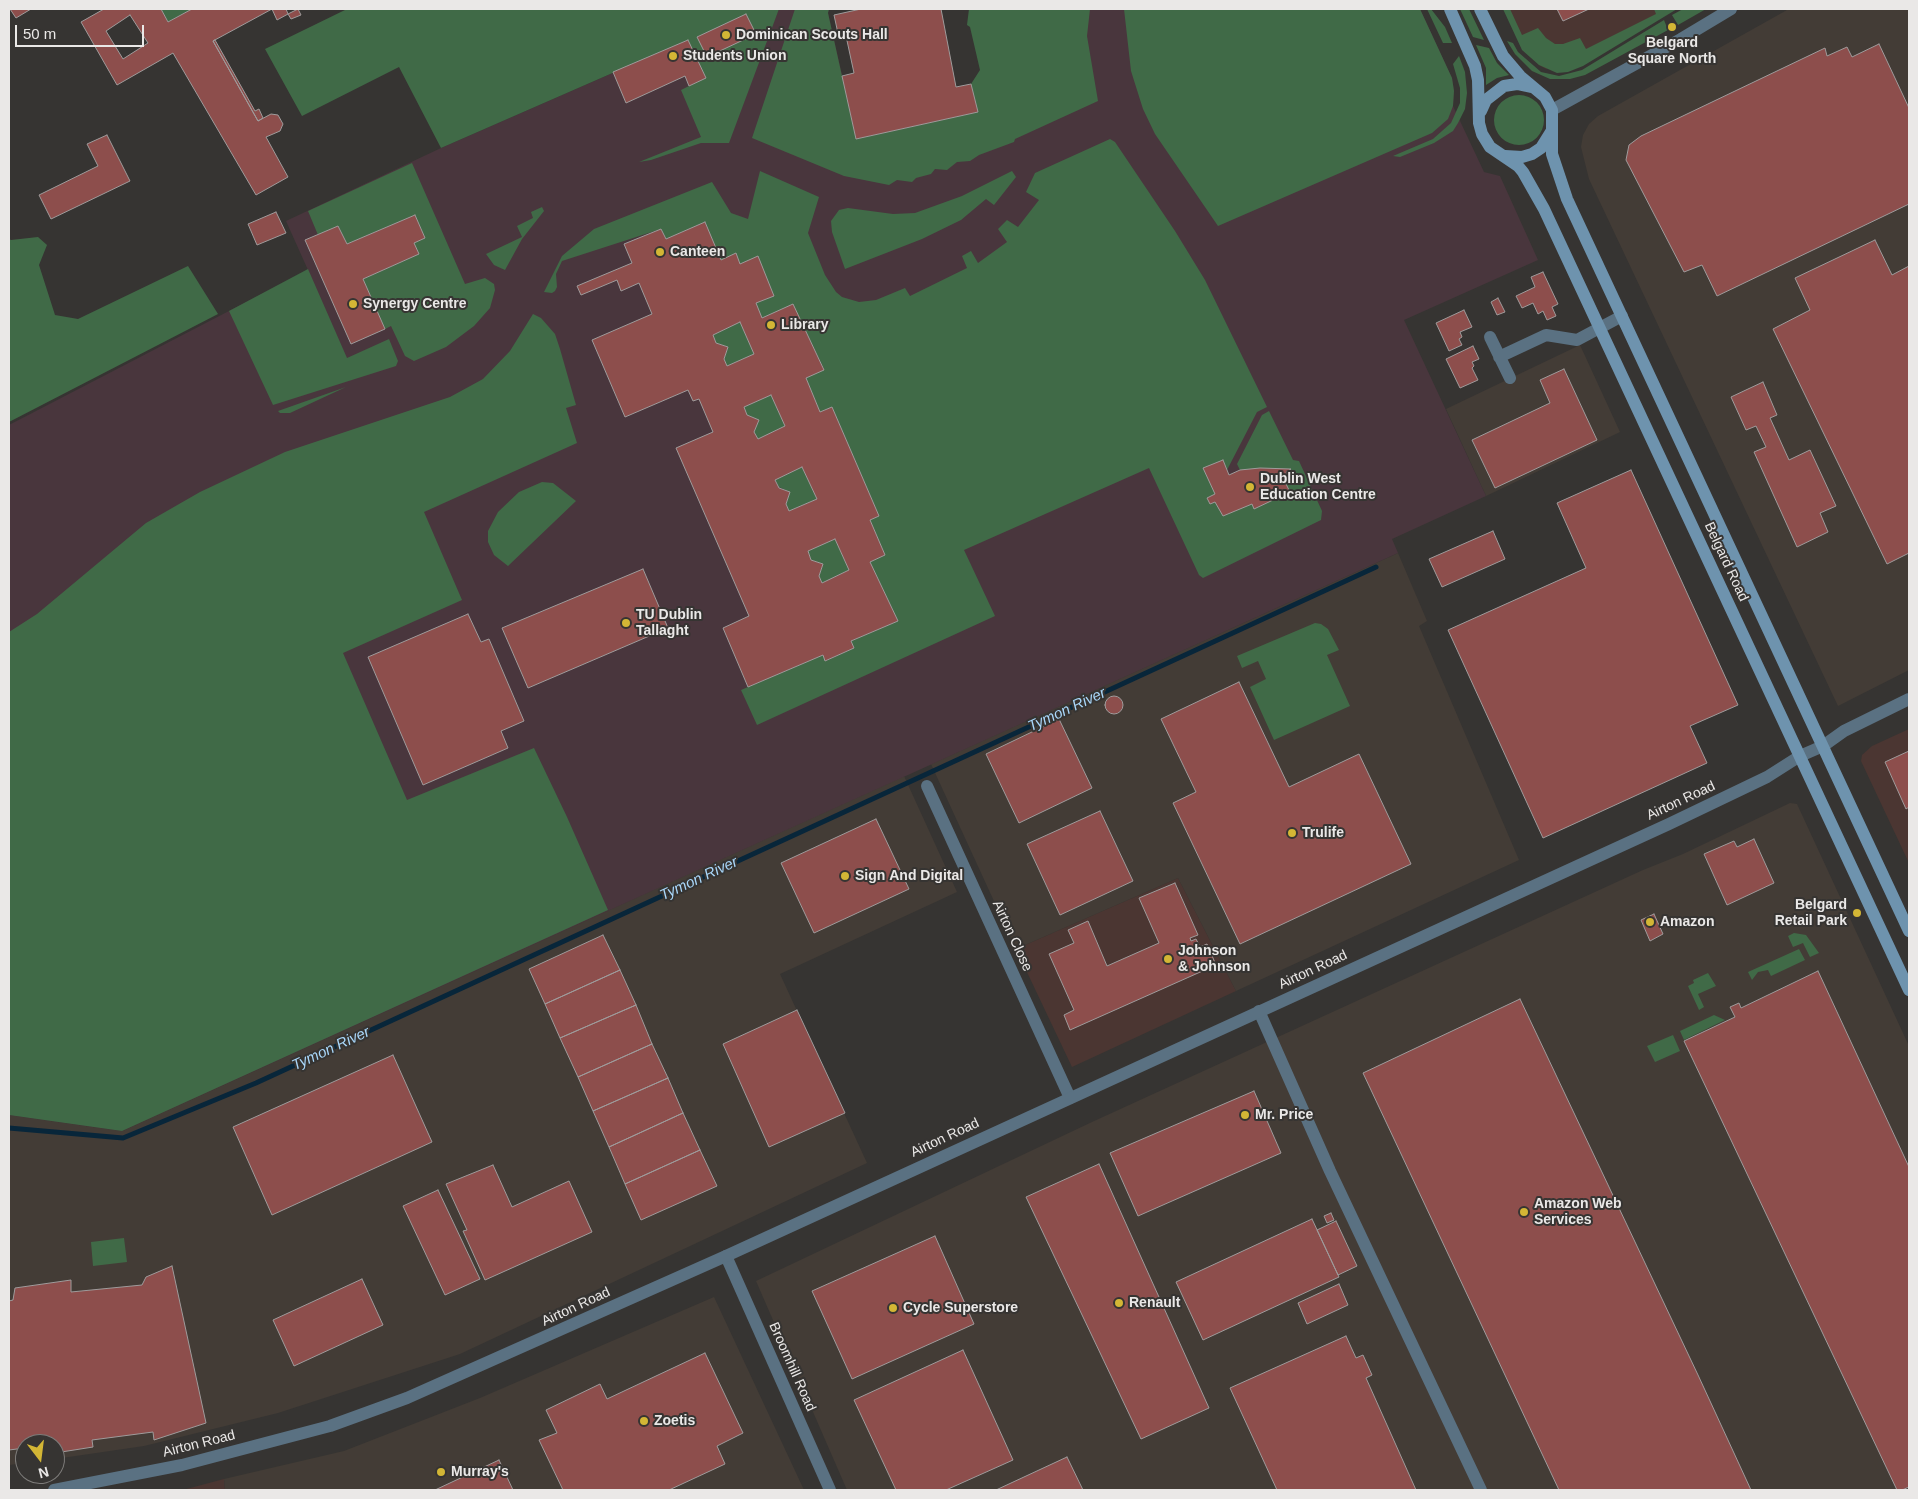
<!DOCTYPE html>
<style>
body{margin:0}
#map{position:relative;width:1918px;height:1499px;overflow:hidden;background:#363432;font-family:Helvetica,sans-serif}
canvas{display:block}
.frame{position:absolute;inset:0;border:10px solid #eae8e7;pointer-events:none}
.north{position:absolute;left:15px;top:1434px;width:50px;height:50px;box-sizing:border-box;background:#363432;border:1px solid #7e7c7a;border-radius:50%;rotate:165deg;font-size:14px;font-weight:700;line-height:20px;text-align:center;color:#eae8e7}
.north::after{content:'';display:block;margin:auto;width:18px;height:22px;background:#d3b635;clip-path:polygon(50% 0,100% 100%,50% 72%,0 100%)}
.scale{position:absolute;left:15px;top:25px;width:129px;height:22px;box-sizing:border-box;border:2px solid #eae8e7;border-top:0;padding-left:6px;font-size:15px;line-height:18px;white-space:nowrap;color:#eae8e7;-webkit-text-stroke:4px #363432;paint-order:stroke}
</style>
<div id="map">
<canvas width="1918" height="1499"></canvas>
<div class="frame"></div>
<div class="north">N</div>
<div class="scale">50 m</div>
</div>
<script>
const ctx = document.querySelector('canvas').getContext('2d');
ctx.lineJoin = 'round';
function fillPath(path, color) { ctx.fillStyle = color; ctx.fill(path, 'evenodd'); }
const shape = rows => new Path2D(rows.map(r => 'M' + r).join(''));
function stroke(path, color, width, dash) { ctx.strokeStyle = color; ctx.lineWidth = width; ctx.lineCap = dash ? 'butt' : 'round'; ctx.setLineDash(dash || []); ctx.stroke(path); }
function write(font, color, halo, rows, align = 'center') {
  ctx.font = font + ' Helvetica,sans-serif'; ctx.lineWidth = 4; ctx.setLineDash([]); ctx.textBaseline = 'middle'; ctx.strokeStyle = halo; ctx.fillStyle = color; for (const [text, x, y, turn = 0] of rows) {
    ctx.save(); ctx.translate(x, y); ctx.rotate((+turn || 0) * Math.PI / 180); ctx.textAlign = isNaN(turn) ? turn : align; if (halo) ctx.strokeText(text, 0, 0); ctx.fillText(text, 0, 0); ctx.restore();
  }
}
const commercial = shape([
 [1506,9,1671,9,1546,69,1539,65],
 [1909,729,1909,863,1861,761,1862,755,1872,746],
 [1178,878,1236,991,1072,1067,1016,949],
 [224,1479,225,1490,182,1490,194,1487]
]);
const built = shape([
 [1909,9,1909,670,1838,706,1589,179,1581,147,1583,135,1589,124,1598,116,1787,10],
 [1580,345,1620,432,1486,496,1446,409],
 [1398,553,1427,621,1419,626,1519,860,1236,991,1178,878,1016,949,931,764],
 [904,776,957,892,780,974,867,1163,460,1354,278,1413,144,1446,55,1459,55,1444,25,1444,25,1463,9,1465,9,1115,122,1131],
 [1790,803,1797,804,1909,1046,1909,1490,847,1490,756,1281,1092,1122,1643,870,1683,854],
 [714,1297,804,1490,225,1490,224,1479,344,1451,480,1398]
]);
const education = shape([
 [779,9,829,9,828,13,863,168,1010,141,980,9,1420,9,1452,78,1454,91,1453,106,1484,172,1500,176,1538,260,1404,320,1486,496,1392,539,1398,553,122,1131,9,1115,9,425,308,270,286,221,441,148,688,40,705,78,762,50]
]);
const green = shape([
 [161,9,192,9,168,22],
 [347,9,779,9,729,143,701,143,651,160,639,162,701,137,681,90,705,78,688,40,441,148,399,67,302,116,265,49],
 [795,9,829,9,828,13,856,139,978,112,971,84,980,70,970,27,967,25,969,9,1090,9,1087,36,1098,101,1015,139,1014,142,979,155,970,161,957,162,947,170,935,169,931,174,916,178,912,182,897,180,889,185,844,176,752,138],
 [1124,9,1420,9,1452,78,1454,91,1453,106,1448,119,1432,133,1218,226,1155,134,1143,109,1131,71],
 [1427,9,1431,9,1445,27,1452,43,1443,43],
 [1460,9,1469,9,1484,40,1473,37],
 [1503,9,1510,9,1522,35,1538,28,1546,38,1555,44,1563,44,1580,38,1586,49,1656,14,1654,9,1677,9,1583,66,1568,72,1557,73,1539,65,1522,50],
 [1683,9,1706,9,1678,25,1672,15],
 [1664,20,1668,30,1585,75,1570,79,1550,79,1532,71,1515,54,1507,41,1513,43,1518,52,1541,72,1559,76,1582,70],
 [1476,45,1489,48,1497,63,1509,75,1497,78,1486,85,1486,68],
 [1459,56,1465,72,1467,93,1465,109,1458,123,1453,131,1434,143,1400,157,1393,156,1433,139,1451,123,1460,103,1460,88,1453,64],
 '1494 120a25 25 0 1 1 50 0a25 25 0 1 1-50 0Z',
 [1110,139,1115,142,1175,231,1205,280,1267,407,1257,412,1227,470,1223,460,1215,494,1207,498,1210,504,1215,502,1252,504,1255,508,1290,492,1285,482,1290,479,1286,472,1290,469,1240,470,1237,464,1262,415,1269,411,1293,460,1299,461,1322,511,1321,520,1203,578,1199,575,1149,468,964,550,995,616,757,725,741,690,823,655,826,661,854,648,851,641,898,621,870,562,885,555,870,520,879,516,832,407,820,412,806,378,824,369,793,305,762,318,756,303,774,296,758,257,740,264,736,254,721,260,705,222,666,239,661,229,562,261,556,274,557,287,555,291,552,293,544,292,562,256,594,229,712,182,731,213,748,219,760,171,819,197,808,233,825,275,836,292,842,297,859,302,876,300,905,288,910,296,967,268,962,256,971,251,978,263,1007,242,998,229,1007,220,1018,227,1039,200,1026,192,1035,173],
 [412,163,465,284,485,278,494,284,495,290,490,308,474,326,446,347,414,361,405,356,391,326,385,329,363,279,419,254,414,243,425,238,415,215,347,244,338,226,318,235,308,211],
 [1012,171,1016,177,994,205,986,199,961,220,922,239,845,269,832,232,831,221,839,210,848,208,893,214,915,213,962,196],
 [542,207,544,211,522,239,505,270,494,265,486,254,522,237,517,226,533,218,531,212],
 [38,237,47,245,39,265,55,315,78,319,188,266,218,314,9,422,9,239,11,240],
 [308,269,347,358,389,339,398,361,396,366,273,405,229,311],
 [533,314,541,318,555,334,560,349,576,405,566,408,577,443,424,512,462,600,343,653,407,800,534,748,567,817,608,910,122,1131,9,1115,9,632,37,614,146,523,200,492,285,452,450,397,483,379,510,351],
 [740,322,754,354,727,366,724,359,728,347,716,343,713,335],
 [346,387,290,413,280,413,278,411],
 [771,395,785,426,758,439,754,432,759,420,747,415,744,407],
 [802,467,817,499,789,511,786,504,790,492,779,487,775,480],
 [542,482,553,483,576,501,508,566,494,555,488,542,488,531,498,512,519,492],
 [835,539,849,570,822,583,819,576,823,564,811,560,808,551],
 [1315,623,1321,624,1328,629,1339,650,1327,655,1350,706,1274,740,1250,687,1266,679,1258,661,1242,668,1237,656],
 [1794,933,1806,935,1819,953,1810,957,1803,943,1793,947,1788,936],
 [1799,949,1805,960,1771,976,1768,970,1758,972,1752,980,1748,972],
 [1708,973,1716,986,1698,994,1704,1007,1699,1010,1688,986,1694,983,1693,980],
 [1714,1015,1725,1020,1684,1040,1680,1031],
 [1673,1035,1680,1051,1655,1062,1647,1046],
 [124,1238,127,1262,93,1266,91,1242]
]);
const stream = shape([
 [9,1128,123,1138,256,1083,1376,567]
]);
const building = shape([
 [10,9,31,9,16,18,10,9],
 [104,9,161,9,168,22,192,9,286,9,288,14,277,20,272,9,213,41,258,121,271,114,278,115,283,124,280,131,266,137,288,177,256,195,173,53,117,85,81,22,104,9],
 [130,15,148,43,123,59,106,31,130,15],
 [298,9,301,15,291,19,288,14,298,9],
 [861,9,941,9,956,87,971,84,978,112,856,139,842,76,854,73,846,36,839,38,834,15,861,9],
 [1557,9,1589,9,1563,21,1557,9],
 [746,14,756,34,707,57,697,37,746,14],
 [215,40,255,111,259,109,263,118,258,121,213,41,215,40],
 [688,40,706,78,689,86,685,76,626,103,613,72,688,40],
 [1879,44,1909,108,1909,204,1717,296,1702,265,1684,272,1626,160,1629,145,1641,136,1825,48,1827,56,1847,47,1852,57,1879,44],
 [107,135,130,181,51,219,39,195,98,166,87,144,107,135],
 [276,212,286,233,257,245,248,224,276,212],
 [415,215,425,238,414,243,419,254,363,279,385,329,351,344,305,240,338,226,347,244,415,215],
 [705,222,721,260,736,253,740,264,758,256,774,296,756,303,762,318,793,304,824,370,806,378,820,412,832,407,879,516,870,520,885,555,870,562,898,621,851,641,854,648,825,661,823,655,748,687,723,628,749,616,676,448,713,432,699,399,693,401,688,390,625,417,592,340,652,314,639,283,621,291,617,280,581,295,577,286,632,263,624,244,661,229,666,239,705,222],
 [740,322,754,354,727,366,724,359,728,347,716,343,713,335,740,322],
 [771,395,785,426,758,439,754,432,759,420,747,415,744,407,771,395],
 [802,467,817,499,789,511,786,504,790,492,779,488,775,480,802,467],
 [835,539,849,570,822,583,819,576,823,564,811,560,808,551,835,539],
 [1875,240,1892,275,1909,266,1909,553,1887,564,1773,329,1810,310,1795,278,1875,240],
 [1543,272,1558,304,1552,307,1556,316,1547,320,1543,311,1538,314,1533,303,1522,308,1516,296,1535,287,1531,277,1543,272],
 [1498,298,1505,312,1497,315,1491,302,1498,298],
 [1464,310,1472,327,1460,332,1462,337,1459,339,1462,345,1449,351,1436,323,1464,310],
 [1473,346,1479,359,1472,362,1474,366,1472,368,1478,380,1460,388,1446,359,1473,346],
 [1564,369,1597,440,1495,488,1472,440,1550,403,1540,380,1564,369],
 [1763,382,1777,415,1770,418,1789,460,1810,450,1836,506,1820,513,1828,532,1797,547,1754,452,1766,447,1756,426,1746,430,1731,397,1763,382],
 [1223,460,1229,475,1240,470,1260,468,1291,469,1286,472,1290,479,1285,482,1290,492,1254,509,1252,504,1223,516,1215,502,1210,504,1207,498,1215,494,1203,468,1223,460],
 [1631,470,1738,705,1690,726,1707,763,1543,838,1448,630,1586,568,1557,503,1631,470],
 [1493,531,1505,559,1442,587,1429,559,1493,531],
 [643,569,668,628,528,688,502,628,643,569],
 [468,614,481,642,489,639,524,721,501,731,508,748,423,785,368,657,468,614],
 [1239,682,1289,787,1359,754,1411,864,1240,944,1173,803,1196,792,1161,719,1239,682],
 '1105 705a9 9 0 1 1 18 0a9 9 0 1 1-18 0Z',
 [1059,719,1092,788,1019,823,986,754,1059,719],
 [1909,751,1909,807,1906,809,1885,762,1909,751],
 [1100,811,1133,881,1060,915,1027,844,1100,811],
 [876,819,909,889,814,933,781,863,876,819],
 [1754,839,1774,883,1727,905,1704,854,1734,841,1737,847,1754,839],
 [1175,883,1198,935,1190,938,1191,941,1196,939,1200,947,1207,944,1216,965,1070,1030,1064,1015,1074,1010,1049,954,1074,943,1068,930,1088,921,1107,966,1159,943,1139,898,1175,883],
 [1654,914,1663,934,1650,941,1641,920,1654,914],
 [603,935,620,970,545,1004,529,969,603,935],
 [620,970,636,1005,560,1038,545,1004,620,970],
 [1818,971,1909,1167,1909,1487,1902,1490,1897,1490,1684,1041,1735,1017,1730,1007,1739,1003,1741,1008,1818,971],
 [1520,999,1698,1375,1751,1490,1559,1490,1363,1073,1520,999],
 [636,1005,652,1044,578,1077,560,1038,636,1005],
 [797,1010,845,1113,769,1147,723,1044,797,1010],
 [652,1044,668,1078,593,1111,578,1077,652,1044],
 [393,1055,432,1142,272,1215,233,1127,393,1055],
 [668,1078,683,1113,609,1147,593,1111,668,1078],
 [1254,1091,1281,1153,1138,1216,1110,1153,1254,1091],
 [683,1113,700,1150,625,1184,609,1147,683,1113],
 [700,1150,717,1186,641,1220,625,1184,700,1150],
 [1099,1164,1209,1408,1141,1439,1026,1197,1099,1164],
 [493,1165,512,1207,569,1181,592,1232,485,1280,463,1231,467,1230,446,1184,493,1165],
 [438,1190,480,1279,445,1295,403,1206,438,1190],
 [1331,1213,1334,1220,1327,1223,1324,1216,1331,1213],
 [1312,1219,1339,1277,1203,1340,1176,1282,1312,1219],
 [1336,1221,1357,1266,1338,1275,1317,1230,1336,1221],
 [935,1236,974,1324,852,1379,812,1291,935,1236],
 [172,1266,206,1423,154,1440,153,1432,92,1440,93,1447,55,1453,55,1444,25,1444,25,1448,9,1450,9,1301,13,1300,15,1288,71,1280,71,1292,142,1285,146,1277,172,1266],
 [362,1279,383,1325,294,1366,273,1320,362,1279],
 [1339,1284,1348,1305,1307,1324,1298,1303,1339,1284],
 [1346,1336,1356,1358,1363,1355,1372,1375,1366,1378,1416,1490,1277,1490,1230,1388,1346,1336],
 [963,1350,1013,1460,946,1490,896,1490,854,1400,963,1350],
 [705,1353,743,1433,717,1446,725,1464,669,1490,563,1490,539,1440,557,1433,546,1410,600,1384,607,1399,705,1353],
 [1067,1457,1083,1490,996,1490,1067,1457],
 [499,1460,513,1490,435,1490,499,1460]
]);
const minor = shape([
 [1490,337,1510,378],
 [1499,357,1546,335,1577,340,1622,316],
 [1823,746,1844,731,1909,699],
 [927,786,1070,1098],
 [1259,1011,1330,1171,1481,1490],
 [726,1256,830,1490]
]);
const tertiary = shape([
 [1552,110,1681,39,1731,9],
 [54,1490,182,1465,330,1426,407,1398,726,1256,1669,824,1767,777,1800,756,1823,746]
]);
const secondary = shape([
 [1450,9,1475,66,1478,80,1479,123,1482,134,1490,147,1518,166,1523,172,1544,209,1909,990],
 [1480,9,1503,56,1520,76,1545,97,1552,110,1552,154,1567,199,1909,931],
 [1481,111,1486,100,1504,86,1517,84,1531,87],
 [1505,156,1522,157,1532,154,1541,148,1551,132]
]);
const markers = [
 [1672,27,5,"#d3b635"],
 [726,35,5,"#d3b635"],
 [673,56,5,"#d3b635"],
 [660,252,5,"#d3b635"],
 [353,304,5,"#d3b635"],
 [771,325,5,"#d3b635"],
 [1250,487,5,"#d3b635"],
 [626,623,5,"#d3b635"],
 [1292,833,5,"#d3b635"],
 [845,876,5,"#d3b635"],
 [1857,913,5,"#d3b635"],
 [1650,922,5,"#d3b635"],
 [1168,959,5,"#d3b635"],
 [1245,1115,5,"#d3b635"],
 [1524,1212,5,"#d3b635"],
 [1119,1303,5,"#d3b635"],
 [893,1308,5,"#d3b635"],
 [644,1421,5,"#d3b635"],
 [441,1472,5,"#d3b635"]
];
const poiNames = [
 ["Dominican Scouts Hall",736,35],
 ["Belgard",1672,43,"center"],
 ["Square North",1672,59,"center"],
 ["Students Union",683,56],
 ["Canteen",670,252],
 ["Synergy Centre",363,304],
 ["Library",781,325],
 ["Dublin West",1260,479],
 ["Education Centre",1260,495],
 ["TU Dublin",636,615],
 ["Tallaght",636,631],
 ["Trulife",1302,833],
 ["Sign And Digital",855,876],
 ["Belgard",1847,905,"right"],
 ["Retail Park",1847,921,"right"],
 ["Amazon",1660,922],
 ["Johnson",1178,951],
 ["& Johnson",1178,967],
 ["Mr. Price",1255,1115],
 ["Amazon Web",1534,1204],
 ["Services",1534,1220],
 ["Renault",1129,1303],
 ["Cycle Superstore",903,1308],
 ["Zoetis",654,1421],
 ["Murray's",451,1472]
];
const streetNames = [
 ["Belgard Road",1726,562,65],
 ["Airton Road",1681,801,-25],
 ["Airton Close",1012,936,65],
 ["Airton Road",1313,970,-25],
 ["Airton Road",945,1138,-25],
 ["Airton Road",576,1307,-25],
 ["Broomhill Road",792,1367,66],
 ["Airton Road",199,1444,-14]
];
const waterNames = [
 ["Tymon River",1067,710,-25],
 ["Tymon River",699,879,-25],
 ["Tymon River",331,1049,-25]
];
fillPath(commercial, '#4b3632');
fillPath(built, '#433c36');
fillPath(education, '#49363d');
fillPath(green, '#406a47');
stroke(stream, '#08263a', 5);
fillPath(building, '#8d4e4c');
stroke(building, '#9f9b9b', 1);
stroke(minor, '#5a7182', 12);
stroke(tertiary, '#5a7182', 12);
stroke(secondary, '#6e93ae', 12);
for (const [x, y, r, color] of markers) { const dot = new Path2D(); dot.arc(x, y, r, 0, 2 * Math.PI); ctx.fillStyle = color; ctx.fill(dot); stroke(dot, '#363432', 2); }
write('bold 14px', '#eae8e7', '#363432', poiNames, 'left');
write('14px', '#eae8e7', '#363432', streetNames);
write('italic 15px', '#a9d7fa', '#363432', waterNames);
</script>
